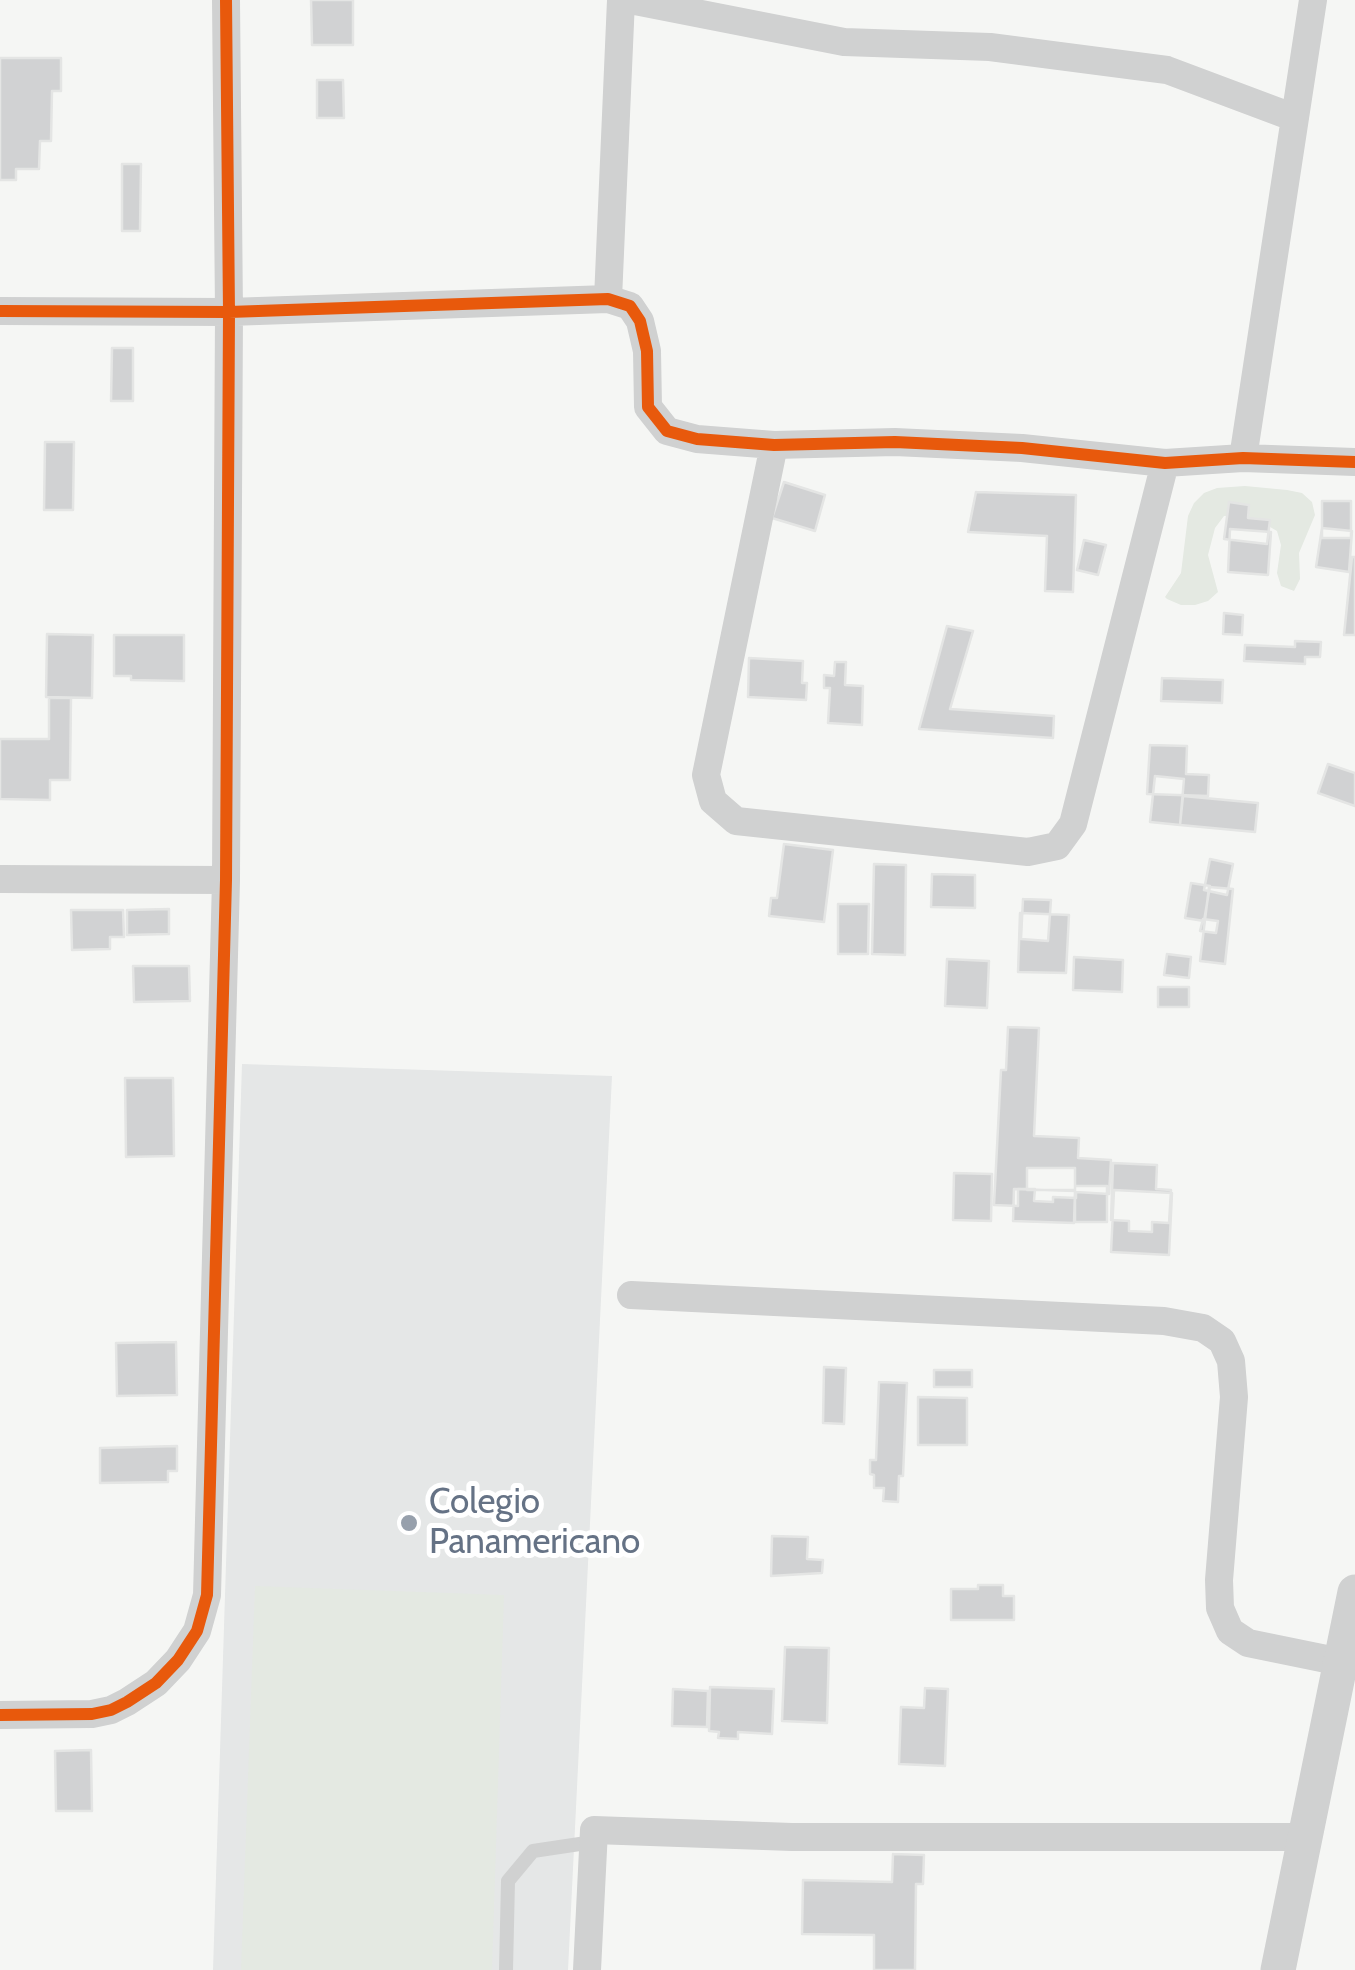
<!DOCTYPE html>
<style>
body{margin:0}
canvas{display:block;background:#f5f6f4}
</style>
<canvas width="1355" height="1970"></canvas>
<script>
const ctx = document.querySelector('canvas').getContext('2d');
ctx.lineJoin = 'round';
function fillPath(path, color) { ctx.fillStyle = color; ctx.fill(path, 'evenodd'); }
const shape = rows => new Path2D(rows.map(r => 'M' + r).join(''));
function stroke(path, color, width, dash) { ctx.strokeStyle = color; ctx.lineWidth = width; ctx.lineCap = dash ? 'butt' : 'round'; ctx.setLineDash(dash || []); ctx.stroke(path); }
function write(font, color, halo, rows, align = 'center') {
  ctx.font = font + ' Cabin,sans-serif'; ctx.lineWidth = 10; ctx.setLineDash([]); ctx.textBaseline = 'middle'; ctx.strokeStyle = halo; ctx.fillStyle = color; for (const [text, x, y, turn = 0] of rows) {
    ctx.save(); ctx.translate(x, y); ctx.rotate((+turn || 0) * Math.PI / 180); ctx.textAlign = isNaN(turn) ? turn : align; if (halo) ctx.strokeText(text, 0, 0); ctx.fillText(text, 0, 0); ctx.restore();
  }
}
const built = shape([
 [242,1064,612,1076,568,1970,213,1970]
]);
const green = shape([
 [1245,486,1287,490,1302,493,1312,502,1315,515,1299,553,1300,579,1294,591,1281,586,1277,573,1281,545,1277,531,1265,524,1238,516,1224,516,1215,528,1208,555,1218,592,1208,601,1195,605,1181,605,1167,599,1165,597,1181,573,1188,516,1194,503,1204,493,1217,488],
 [255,1586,504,1595,492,1970,241,1970]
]);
const building = shape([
 [311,0,353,0,353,45,312,45,311,0],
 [0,58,61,58,61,91,52,91,51,141,40,141,39,169,16,169,16,180,0,180,0,58],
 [317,80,343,80,344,118,317,118,317,80],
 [122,164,141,164,140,231,122,231,122,164],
 [112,348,133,348,133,401,111,401,112,348],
 [45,442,74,442,73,510,44,510,45,442],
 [784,482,825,495,815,531,772,518,784,482],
 [976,492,1076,495,1073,592,1045,591,1047,536,968,532,976,492],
 [1322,501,1351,501,1351,538,1322,538,1322,501],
 [1229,502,1249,505,1248,518,1270,520,1267,544,1224,539,1229,502],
 [1322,528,1352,531,1349,572,1316,567,1322,528],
 [1230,529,1271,532,1268,575,1228,572,1230,529],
 [1084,540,1106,545,1098,575,1077,570,1084,540],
 [1352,557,1355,557,1355,635,1344,635,1352,557],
 [1224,613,1243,615,1242,635,1223,634,1224,613],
 [947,626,973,631,950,709,1054,716,1053,738,919,729,947,626],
 [47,634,93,635,92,698,46,697,47,634],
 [114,635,184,635,184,681,131,680,131,676,114,676,114,635],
 [1295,641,1321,642,1320,657,1305,657,1305,664,1244,661,1245,645,1295,647,1295,641],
 [749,658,803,661,802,683,807,683,806,700,748,697,749,658],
 [835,662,846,662,845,685,863,686,862,725,828,723,830,688,824,688,824,675,834,676,835,662],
 [1162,678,1223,680,1222,703,1161,701,1162,678],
 [49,698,71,698,70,780,50,780,50,800,0,799,0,739,49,739,49,698],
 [1150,745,1187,746,1186,774,1209,775,1208,796,1147,794,1150,745],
 [1328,764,1355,773,1355,806,1318,793,1328,764],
 [1155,776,1184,779,1180,825,1150,822,1155,776],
 [1183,796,1258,803,1255,832,1180,825,1183,796],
 [784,844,833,850,824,922,769,916,771,898,777,898,784,844],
 [1210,859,1233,864,1227,895,1204,890,1210,859],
 [874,864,906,865,905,955,872,954,874,864],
 [932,874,975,875,975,908,931,907,932,874],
 [1191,883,1210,886,1204,921,1185,918,1191,883],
 [1209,887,1233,889,1225,964,1200,961,1209,887],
 [1023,899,1051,900,1048,941,1021,939,1023,899],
 [838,904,869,904,868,954,838,954,838,904],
 [169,909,169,934,127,935,127,910,169,909],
 [71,910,123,910,124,937,110,937,110,949,72,950,71,910],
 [1020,913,1069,915,1066,973,1018,972,1020,913],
 [1203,919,1218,921,1216,933,1200,931,1203,919],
 [1167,954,1191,957,1189,978,1164,975,1167,954],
 [1074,957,1123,960,1122,992,1073,990,1074,957],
 [947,959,989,961,987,1008,945,1006,947,959],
 [133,966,189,966,190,1001,134,1002,133,966],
 [1158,987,1189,987,1189,1007,1158,1007,1158,987],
 [1008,1027,1039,1028,1034,1136,1079,1138,1078,1158,1111,1160,1109,1194,1076,1192,1076,1198,1053,1197,1053,1202,1034,1201,1035,1189,1018,1189,1018,1206,994,1205,1001,1070,1006,1070,1008,1027],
 [125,1078,173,1078,174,1156,126,1157,125,1078],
 [1113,1163,1157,1165,1156,1189,1171,1190,1169,1223,1152,1222,1152,1232,1129,1231,1129,1221,1111,1220,1113,1163],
 [1027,1168,1075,1168,1075,1190,1027,1190,1027,1168],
 [954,1173,992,1174,991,1221,953,1220,954,1173],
 [1075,1186,1107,1186,1107,1222,1075,1222,1075,1186],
 [1014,1189,1075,1191,1074,1223,1013,1221,1014,1189],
 [1114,1190,1172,1193,1169,1255,1111,1252,1114,1190],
 [176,1342,177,1395,117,1396,116,1343,176,1342],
 [824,1367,846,1368,844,1424,823,1423,824,1367],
 [934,1370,972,1370,972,1387,934,1387,934,1370],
 [879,1382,907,1383,903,1476,899,1476,898,1502,883,1501,884,1488,874,1488,874,1475,870,1474,870,1460,876,1460,879,1382],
 [918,1397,967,1398,967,1445,918,1445,918,1397],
 [177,1446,177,1471,168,1471,168,1482,100,1483,100,1448,177,1446],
 [772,1536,808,1537,807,1559,823,1560,822,1573,771,1576,772,1536],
 [978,1585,1003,1585,1003,1596,1014,1596,1014,1620,951,1620,951,1589,978,1589,978,1585],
 [785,1647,829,1648,827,1723,782,1721,785,1647],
 [710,1687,774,1689,772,1734,738,1732,738,1739,718,1738,719,1732,709,1731,710,1687],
 [925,1688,948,1689,945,1766,899,1764,901,1707,924,1708,925,1688],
 [673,1689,708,1691,707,1727,672,1726,673,1689],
 [91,1750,92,1811,56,1811,55,1751,91,1750],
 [893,1854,924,1855,923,1884,916,1884,915,1970,874,1970,874,1935,802,1934,803,1880,892,1882,893,1854]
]);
const service = shape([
 [506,1970,508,1881,533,1851,593,1842]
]);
const minor = shape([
 [630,0,844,42,990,47,1167,70,1295,118],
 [608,299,621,0],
 [0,311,229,312,608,299,630,306,640,321,647,351,648,407,667,431,697,439,774,445,895,442,1022,448,1165,463,1243,458,1355,462],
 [774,445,706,775,713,801,736,821,1028,852,1057,846,1073,824,1165,463],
 [1243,458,1313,0],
 [0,879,226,880],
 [631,1295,1164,1321,1203,1328,1222,1341,1231,1361,1234,1397,1219,1580,1220,1608,1230,1631,1248,1643,1341,1662],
 [0,1715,92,1714,111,1710,127,1702,156,1683,178,1660,197,1631,207,1595,226,880,229,312,226,0],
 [587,1970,594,1830,792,1837,1306,1837]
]);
const tertiary = shape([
 [1278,1970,1355,1592]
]);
const cycleway = shape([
 [0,311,229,312,608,299,630,306,640,321,647,351,648,407,667,431,697,439,774,445,895,442,1022,448,1165,463,1243,458,1355,462],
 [0,1715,92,1714,111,1710,127,1702,156,1683,178,1660,197,1631,207,1595,226,880,229,312,226,0]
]);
const markers = [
 [409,1523,10,"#97a0ac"]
];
const poiNames = [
 ["Colegio",429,1503],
 ["Panamericano",429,1543]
];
fillPath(built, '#e5e7e7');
fillPath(green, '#e4e9e2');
fillPath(building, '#d1d2d3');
stroke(building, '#e4e5e4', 2.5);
stroke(service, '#d0d1d1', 14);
stroke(minor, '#d0d1d1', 28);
stroke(tertiary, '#d0d1d1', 35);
stroke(cycleway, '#e8590c', 12);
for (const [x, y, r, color] of markers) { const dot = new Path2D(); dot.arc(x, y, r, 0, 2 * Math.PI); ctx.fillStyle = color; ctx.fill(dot); stroke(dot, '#fff', 4); }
write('35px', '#657285', '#fff', poiNames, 'left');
</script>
